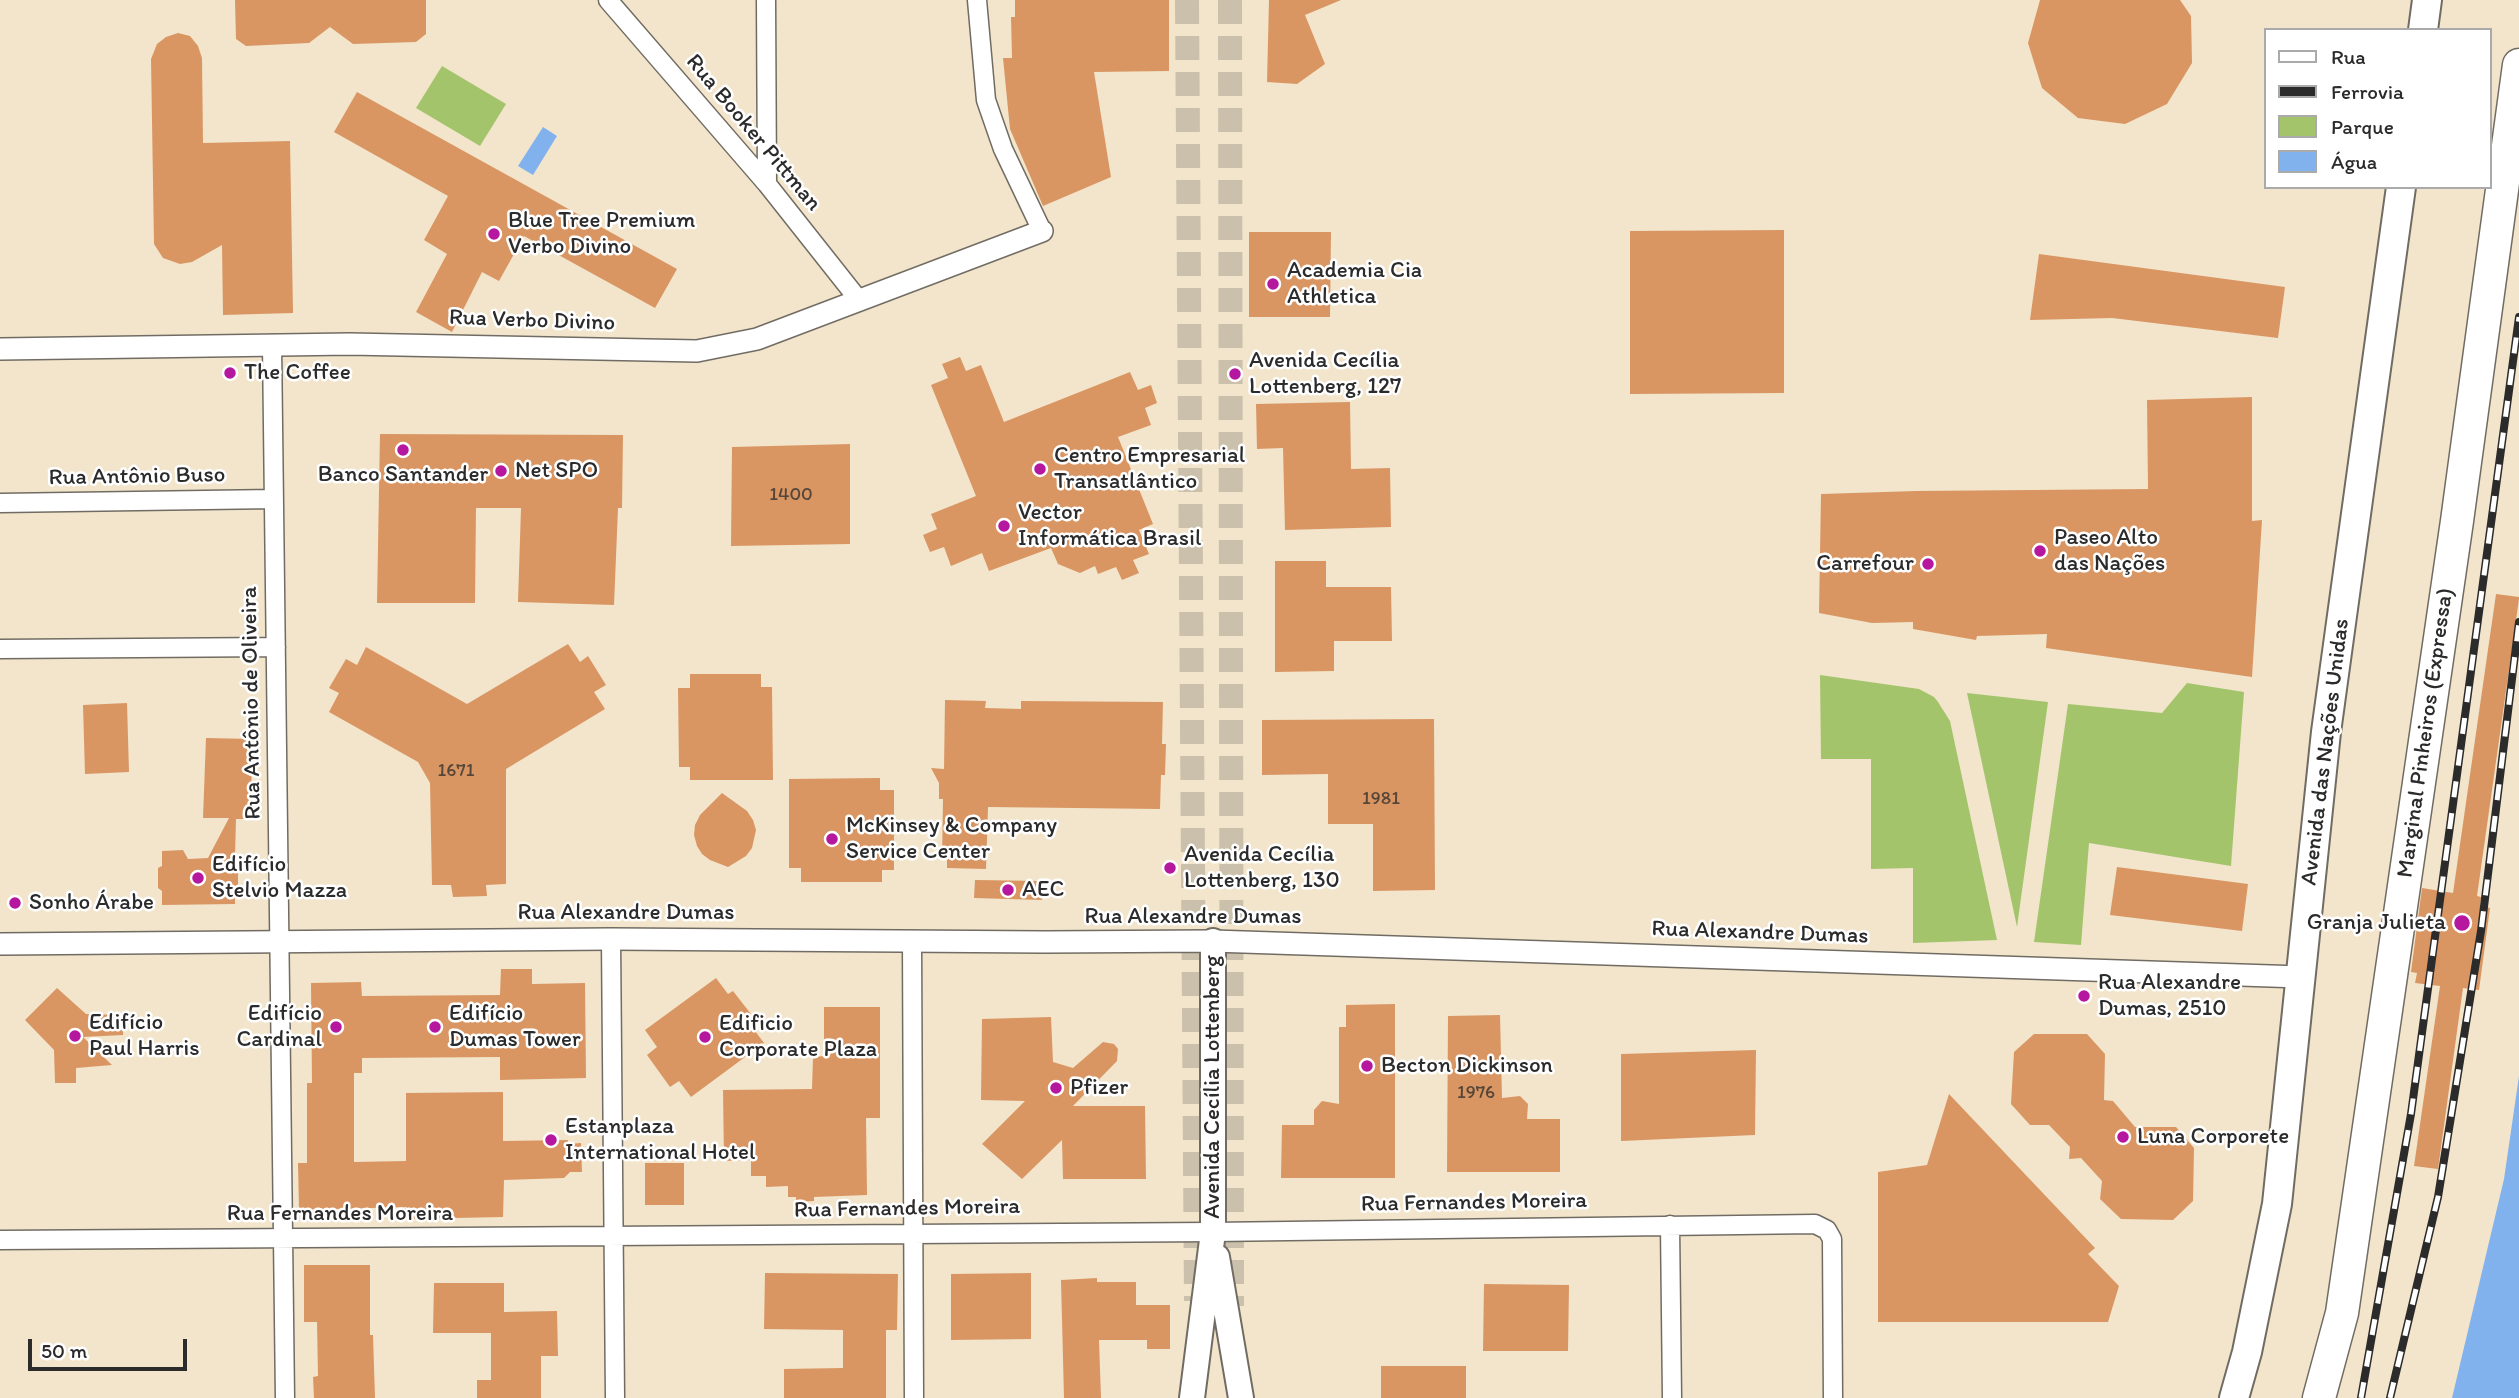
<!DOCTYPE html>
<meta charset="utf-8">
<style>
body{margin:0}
#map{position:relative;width:2519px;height:1398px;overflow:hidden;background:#f2e5cb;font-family:Itim,sans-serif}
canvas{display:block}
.legend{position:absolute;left:2264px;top:28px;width:228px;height:161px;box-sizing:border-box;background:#fff;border:2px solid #aaa;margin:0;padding:9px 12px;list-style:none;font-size:21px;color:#2b2b2b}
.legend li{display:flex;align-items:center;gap:14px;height:35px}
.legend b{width:35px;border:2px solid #aaa}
.scale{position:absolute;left:28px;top:1339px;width:159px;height:32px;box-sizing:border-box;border:4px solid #2b2b2b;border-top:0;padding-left:9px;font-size:21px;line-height:24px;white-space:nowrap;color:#2b2b2b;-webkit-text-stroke:5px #fff;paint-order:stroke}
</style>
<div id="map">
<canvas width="2519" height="1398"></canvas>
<ul class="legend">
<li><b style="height:9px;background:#fff"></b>Rua</li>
<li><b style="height:9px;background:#2b2b2b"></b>Ferrovia</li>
<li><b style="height:19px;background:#a4c46c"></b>Parque</li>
<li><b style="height:19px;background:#82b2ed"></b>Água</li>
</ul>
<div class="scale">50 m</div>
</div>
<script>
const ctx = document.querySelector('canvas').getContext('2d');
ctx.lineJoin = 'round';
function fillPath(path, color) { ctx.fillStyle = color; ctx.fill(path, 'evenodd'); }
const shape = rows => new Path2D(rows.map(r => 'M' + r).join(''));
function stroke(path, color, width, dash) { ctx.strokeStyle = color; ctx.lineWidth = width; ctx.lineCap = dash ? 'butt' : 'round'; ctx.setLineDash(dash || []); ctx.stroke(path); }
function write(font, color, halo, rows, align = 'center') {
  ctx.font = font + ' Itim,sans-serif'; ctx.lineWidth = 5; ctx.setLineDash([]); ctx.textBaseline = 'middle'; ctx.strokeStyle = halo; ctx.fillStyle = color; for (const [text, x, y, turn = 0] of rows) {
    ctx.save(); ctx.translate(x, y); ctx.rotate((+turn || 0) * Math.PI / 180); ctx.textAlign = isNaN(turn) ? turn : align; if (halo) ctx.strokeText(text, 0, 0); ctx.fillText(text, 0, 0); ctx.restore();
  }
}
const green = shape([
 [442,66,506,104,480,146,416,108],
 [1820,675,1919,689,1934,697,1938,702,1950,721,1997,940,1913,943,1913,868,1871,869,1871,759,1821,759],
 [2187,683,2244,692,2231,866,2089,843,2081,945,2034,942,2068,704,2162,713],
 [1967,693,2048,702,2017,927]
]);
const water = shape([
 [543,127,557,136,533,175,518,166],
 [2519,1076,2519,1398,2452,1398,2504,1179]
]);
const building = shape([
 [235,0,426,0,426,34,416,42,353,44,330,27,309,43,246,46,236,39],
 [1015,0,1169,0,1169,71,1094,72,1111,177,1043,206,1010,129,1003,58,1012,58,1011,17,1015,17],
 [1269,0,1341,0,1305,15,1325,64,1297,84,1267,82],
 [2040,0,2180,0,2191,16,2192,63,2167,104,2125,124,2078,118,2042,88,2028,43],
 [178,33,190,36,198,46,202,58,203,143,290,141,293,313,223,315,222,245,192,262,180,264,163,258,154,244,151,59,157,44,166,37],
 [357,92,677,269,655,308,524,236,499,281,482,272,452,332,416,312,447,254,424,240,448,196,334,132],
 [1784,230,1784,393,1630,394,1630,231],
 [1249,232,1331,232,1330,317,1249,317],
 [2039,254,2285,287,2278,338,2112,318,2030,320],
 [960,357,966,371,981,365,1004,422,1130,372,1138,390,1151,385,1157,403,1145,408,1151,425,1118,437,1153,524,1139,530,1149,554,1133,560,1139,573,1122,580,1116,567,1098,574,1095,566,1080,573,1058,564,1051,548,989,571,982,553,951,566,944,547,930,552,923,535,937,529,931,514,976,496,931,385,948,378,942,364],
 [2252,397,2252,521,2262,520,2252,677,2046,648,2047,634,1977,636,1976,640,1913,629,1913,622,1872,623,1819,613,1821,494,1916,491,2148,489,2147,400],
 [1350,402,1351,469,1390,468,1391,527,1285,530,1283,448,1257,449,1256,404],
 [380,434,623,435,622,508,618,508,614,605,518,602,521,508,476,508,475,603,377,603],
 [850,444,850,544,731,546,732,447],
 [1275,561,1326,561,1326,587,1391,587,1392,641,1334,641,1334,671,1275,672],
 [2496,594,2519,597,2519,599,2477,896,2481,897,2480,906,2490,908,2479,990,2463,988,2438,1169,2414,1166,2440,986,2415,983,2417,973,2411,972,2422,888,2453,893],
 [568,644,580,662,588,656,606,685,594,692,605,709,506,769,506,884,486,885,487,896,453,897,451,885,432,885,430,783,418,762,329,712,339,693,329,688,346,659,357,665,366,647,467,704],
 [690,674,761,674,761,687,772,687,773,780,690,780,690,767,679,767,678,688,690,688],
 [945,700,986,701,985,708,1021,709,1021,701,1163,702,1162,744,1166,744,1165,775,1161,775,1160,809,988,807,986,869,947,868,947,860,942,860,943,799,939,799,939,783,931,768,944,769],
 [127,703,129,772,85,774,83,705],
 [1434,719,1435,890,1373,891,1373,824,1328,824,1328,774,1262,775,1262,720],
 [206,738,253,739,250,819,236,819,235,857,238,857,238,888,235,890,235,904,162,905,162,891,158,888,158,868,162,866,162,851,183,850,188,859,208,858,229,818,203,818],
 [880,778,880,790,894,790,894,870,882,870,882,882,801,882,801,868,789,868,789,779],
 [722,793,747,811,753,820,756,830,752,848,746,856,728,867,710,860,702,854,697,846,694,835,695,825,700,815],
 [2117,867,2248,884,2242,931,2110,915],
 [975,880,1042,881,1042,900,974,898],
 [501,969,532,969,532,984,585,983,586,1078,500,1080,500,1057,362,1058,362,1073,354,1073,354,1162,406,1161,406,1093,503,1092,503,1141,568,1140,568,1144,581,1143,582,1172,570,1172,564,1178,504,1180,503,1217,407,1219,407,1207,299,1210,298,1163,307,1163,307,1083,312,1083,311,983,361,982,362,996,500,995],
 [716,978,728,994,733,991,758,1023,752,1027,764,1043,691,1097,679,1081,670,1087,647,1055,657,1047,645,1030],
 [57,988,86,1014,124,1015,123,1035,83,1037,112,1065,76,1068,76,1083,55,1083,54,1050,25,1020],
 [1395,1004,1395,1178,1281,1178,1282,1125,1314,1125,1314,1110,1322,1101,1339,1104,1339,1027,1346,1027,1346,1005],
 [824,1007,880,1007,880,1118,866,1118,867,1195,814,1197,814,1201,796,1202,796,1197,788,1197,788,1186,766,1187,766,1176,751,1176,751,1160,724,1161,723,1090,812,1089,813,1057,824,1056],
 [1500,1015,1502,1098,1520,1096,1528,1104,1527,1119,1560,1119,1560,1172,1447,1172,1448,1016],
 [1051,1017,1053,1062,1073,1068,1103,1042,1114,1044,1118,1049,1117,1061,1073,1106,1145,1106,1146,1179,1063,1179,1062,1140,1022,1179,982,1144,1025,1101,981,1100,982,1019],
 [2034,1034,2087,1034,2105,1054,2104,1100,2113,1101,2135,1127,2176,1127,2194,1148,2193,1201,2173,1220,2121,1219,2100,1199,2102,1181,2081,1158,2069,1159,2070,1147,2049,1125,2030,1125,2011,1104,2014,1052],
 [1756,1050,1755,1135,1621,1141,1621,1054],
 [1949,1094,2095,1248,2088,1254,2119,1286,2108,1322,1878,1322,1878,1172,1927,1165],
 [645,1163,684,1163,684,1205,645,1205],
 [304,1265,370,1265,370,1335,373,1335,375,1398,314,1398,313,1377,318,1376,317,1322,304,1322],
 [765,1273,898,1274,897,1330,886,1330,886,1398,784,1398,784,1369,843,1368,843,1330,764,1329],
 [1031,1273,1031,1339,951,1340,951,1274],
 [1097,1278,1097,1282,1136,1282,1136,1305,1170,1305,1170,1349,1147,1349,1147,1340,1099,1340,1101,1398,1064,1398,1061,1280],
 [434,1283,504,1283,504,1312,557,1311,558,1356,541,1356,541,1398,477,1398,477,1380,491,1380,491,1333,433,1333],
 [1484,1284,1569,1285,1568,1351,1483,1351],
 [1381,1366,1466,1366,1466,1398,1381,1398]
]);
const secondaryTunnel = shape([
 [1187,0,1196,1301],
 [1230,0,1232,1306]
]);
const minor = shape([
 [608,0,767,184,858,299],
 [766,0,767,184],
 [977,0,986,100,1003,149,1042,231],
 [272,344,285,1398],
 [0,503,274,499],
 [0,649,276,647],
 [611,939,615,1398],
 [912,940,914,1398],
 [1670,1225,1672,1398],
 [0,1240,1213,1232,1815,1224,1827,1230,1832,1239,1833,1398]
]);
const tertiary = shape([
 [0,349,350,344,697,351,757,339,1042,231],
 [0,944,611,939,1045,942,1213,941,2301,977]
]);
const secondary = shape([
 [1217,1257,1241,1398],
 [1192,1398,1213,1232,1213,941]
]);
const trunk = shape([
 [2423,30,2427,0],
 [2234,1398,2247,1352,2277,1204,2326,732,2401,187]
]);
const motorway = shape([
 [2319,1398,2342,1313,2457,521,2519,65]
]);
const rail = shape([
 [2361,1398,2411,1114,2519,317],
 [2390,1398,2438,1197,2481,931,2519,622]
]);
const markers = [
 [494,234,7,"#b5179e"],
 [1273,284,7,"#b5179e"],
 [230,373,7,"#b5179e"],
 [1235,374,7,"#b5179e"],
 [403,450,7,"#b5179e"],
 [1040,469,7,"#b5179e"],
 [501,471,7,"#b5179e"],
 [1004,526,7,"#b5179e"],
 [2040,551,7,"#b5179e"],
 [1928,564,7,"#b5179e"],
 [832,839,7,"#b5179e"],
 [1170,868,7,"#b5179e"],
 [198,878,7,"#b5179e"],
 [1008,890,7,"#b5179e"],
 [15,903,7,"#b5179e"],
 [2462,923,9,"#b5179e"],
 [2084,996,7,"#b5179e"],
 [336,1027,7,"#b5179e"],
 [435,1027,7,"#b5179e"],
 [75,1036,7,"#b5179e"],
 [705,1037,7,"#b5179e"],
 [1367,1066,7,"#b5179e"],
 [1056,1088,7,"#b5179e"],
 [2123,1137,7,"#b5179e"],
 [551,1140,7,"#b5179e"]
];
const numberNames = [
 ["1400",791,495],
 ["1671",456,771],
 ["1981",1381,799],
 ["1976",1476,1093]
];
const streetNames = [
 ["Rua Booker Pittman",753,133,50],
 ["Rua Verbo Divino",532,321,2],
 ["Rua Antônio Buso",137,477,-1],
 ["Rua Antônio de Oliveira",252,703,-91],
 ["Marginal Pinheiros (Expressa)",2426,733,-82],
 ["Avenida das Nações Unidas",2326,752,-83],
 ["Rua Alexandre Dumas",626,913],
 ["Rua Alexandre Dumas",1193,917],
 ["Rua Alexandre Dumas",1760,933,2],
 ["Avenida Cecília Lottenberg",1213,1087,-90],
 ["Rua Fernandes Moreira",1474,1203,-1],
 ["Rua Fernandes Moreira",907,1209,-1],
 ["Rua Fernandes Moreira",340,1214]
];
const poiNames = [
 ["Blue Tree Premium",508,221],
 ["Verbo Divino",508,247],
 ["Academia Cia",1287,271],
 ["Athletica",1287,297],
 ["Avenida Cecília",1249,361],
 ["Lottenberg, 127",1249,387],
 ["The Coffee",244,373],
 ["Centro Empresarial",1054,456],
 ["Transatlântico",1054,482],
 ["Net SPO",515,471],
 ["Banco Santander",403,475,"center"],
 ["Vector",1018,513],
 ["Informática Brasil",1018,539],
 ["Paseo Alto",2054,538],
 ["das Nações",2054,564],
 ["Carrefour",1914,564,"right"],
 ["McKinsey & Company",846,826],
 ["Service Center",846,852],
 ["Avenida Cecília",1184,855],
 ["Lottenberg, 130",1184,881],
 ["Edifício",212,865],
 ["Stelvio Mazza",212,891],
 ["AEC",1022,890],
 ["Sonho Árabe",29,903],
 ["Granja Julieta",2446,923,"right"],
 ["Rua Alexandre",2098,983],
 ["Dumas, 2510",2098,1009],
 ["Edifício",322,1014,"right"],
 ["Cardinal",322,1040,"right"],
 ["Edifício",449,1014],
 ["Dumas Tower",449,1040],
 ["Edifício",89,1023],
 ["Paul Harris",89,1049],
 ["Edificio",719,1024],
 ["Corporate Plaza",719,1050],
 ["Becton Dickinson",1381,1066],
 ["Pfizer",1070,1088],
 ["Estanplaza",565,1127],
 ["International Hotel",565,1153],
 ["Luna Corporete",2137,1137]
];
fillPath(green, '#a4c46c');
fillPath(water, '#82b2ed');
fillPath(building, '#d99663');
stroke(secondaryTunnel, '#cac0ab', 24, [24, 12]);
stroke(minor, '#716c63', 21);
stroke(tertiary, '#716c63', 24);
stroke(secondary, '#716c63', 28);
stroke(trunk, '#716c63', 32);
stroke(motorway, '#716c63', 35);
stroke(minor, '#fff', 18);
stroke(tertiary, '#fff', 21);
stroke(secondary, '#fff', 24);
stroke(trunk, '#fff', 28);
stroke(motorway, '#fff', 32);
stroke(rail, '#2b2b2b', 8);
stroke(rail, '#fff', 5, [16]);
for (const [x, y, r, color] of markers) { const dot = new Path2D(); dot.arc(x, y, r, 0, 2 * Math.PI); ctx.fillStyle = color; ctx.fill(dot); stroke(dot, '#fff', 2.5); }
write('19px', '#564639', null, numberNames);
write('23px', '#2b2b2b', '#fff', streetNames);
write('23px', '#2b2b2b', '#fff', poiNames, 'left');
</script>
